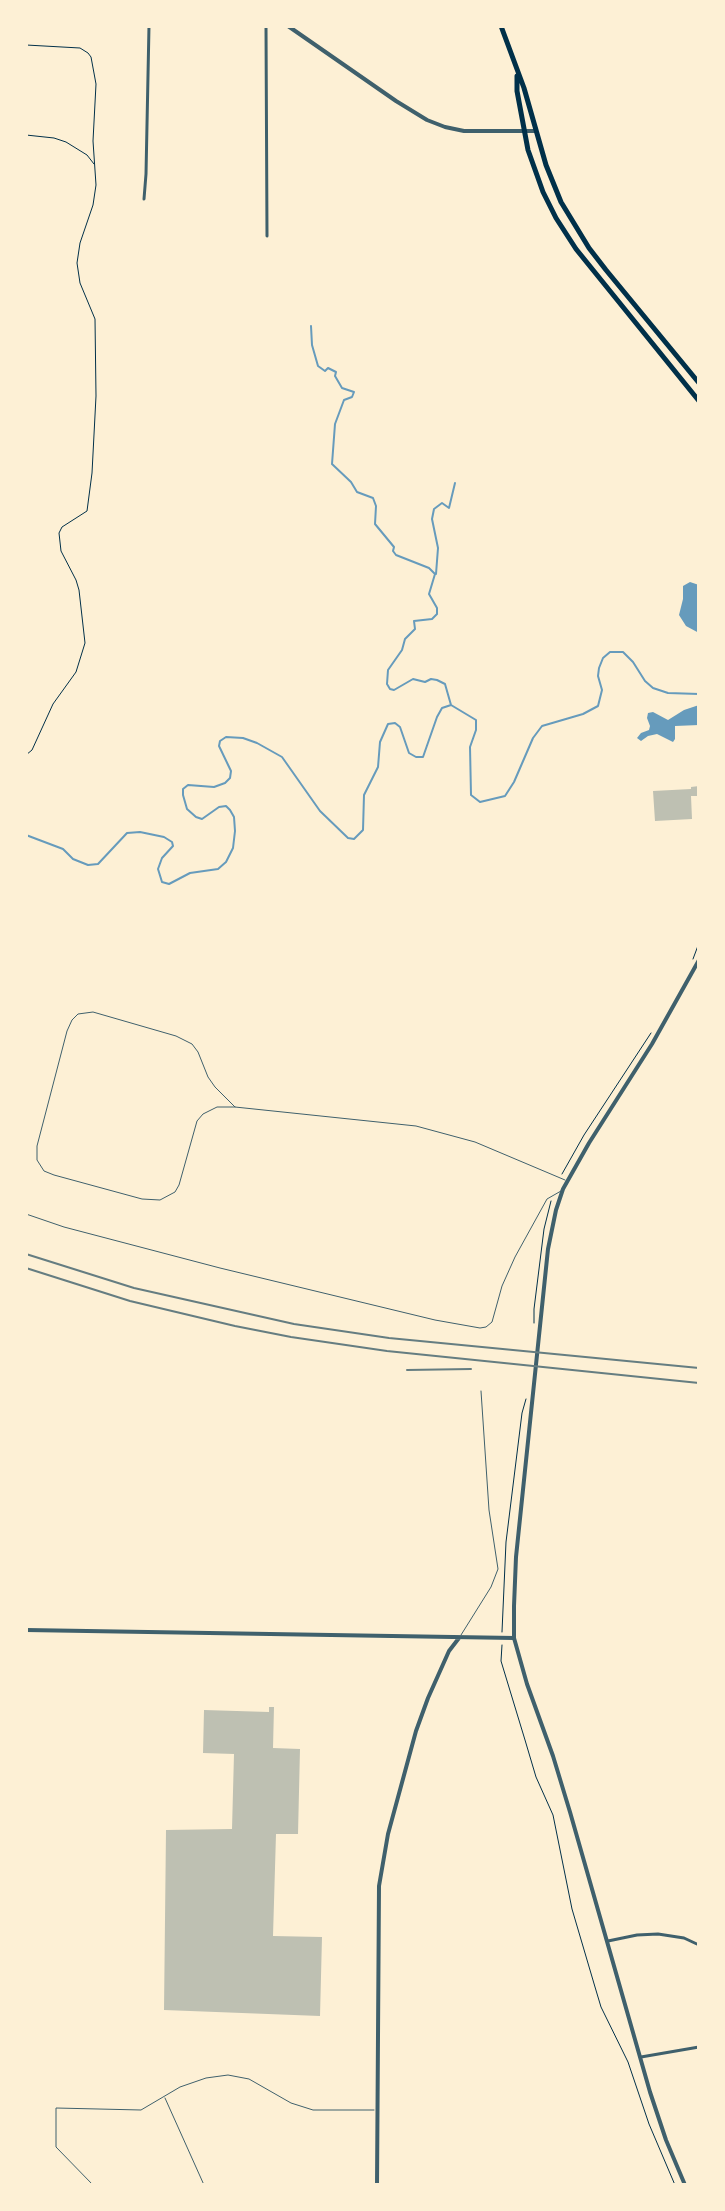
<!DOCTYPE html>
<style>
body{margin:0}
#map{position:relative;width:725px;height:2211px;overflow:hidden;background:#fdf0d5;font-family:Cabin,sans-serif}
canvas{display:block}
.frame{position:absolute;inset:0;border:28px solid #fdf0d5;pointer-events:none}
</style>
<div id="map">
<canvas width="725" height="2211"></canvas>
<div class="frame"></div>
</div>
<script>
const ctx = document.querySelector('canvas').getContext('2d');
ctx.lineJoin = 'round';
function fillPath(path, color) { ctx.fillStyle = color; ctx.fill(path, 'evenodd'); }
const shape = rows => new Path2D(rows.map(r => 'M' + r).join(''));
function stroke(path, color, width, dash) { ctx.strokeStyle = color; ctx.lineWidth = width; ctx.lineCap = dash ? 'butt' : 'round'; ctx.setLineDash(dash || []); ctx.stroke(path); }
const water = shape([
 [690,582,699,585,699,633,686,626,679,615,683,599,683,586],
 [699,705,699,725,675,726,675,739,673,742,657,734,648,736,641,741,637,738,641,733,649,730,650,726,647,718,648,713,653,712,668,720,684,710]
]);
const stream = shape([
 [311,326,312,345,318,366,325,371,328,368,336,372,335,376,342,388,354,392,352,397,344,400,335,424,332,464,351,482,357,492,373,498,376,506,375,524,394,547,393,551,396,555,429,568,435,574,429,594,437,608,437,614,432,619,414,621,415,629,405,639,402,650,388,670,387,684,390,689,394,690,413,679,425,682,431,679,437,680,445,684,451,705],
 [436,574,438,548,432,519,434,509,442,503,449,508,455,483],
 [26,835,63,849,73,859,88,865,98,864,127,833,140,832,164,837,172,842,173,846,162,858,158,869,162,882,169,884,190,873,218,869,226,862,233,848,235,831,234,817,230,810,226,806,219,807,202,819,196,817,187,809,183,795,183,789,188,785,214,787,225,783,230,778,231,771,219,746,220,741,226,737,243,738,257,743,282,757,320,811,348,838,354,839,363,830,364,795,378,767,380,742,388,724,395,723,400,727,409,753,416,757,423,757,437,717,442,708,451,705,476,720,476,730,470,747,471,795,480,802,505,796,514,782,533,738,542,726,583,714,598,706,602,690,598,676,599,668,603,658,610,652,623,652,633,662,645,681,653,688,668,693,699,694]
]);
const building = shape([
 [699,786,699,796,691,796,692,819,655,821,653,791,691,789,691,787],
 [269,1707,274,1707,273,1748,300,1749,298,1834,276,1834,273,1936,322,1937,320,2016,164,2010,166,1830,232,1829,234,1754,203,1753,204,1710,269,1712]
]);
const path = shape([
 [26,45,80,48,88,53,91,57,96,84,93,141,96,185,93,205,80,243,77,263,80,283,95,319,96,396,92,473,87,511,62,527,59,533,61,551,76,580,79,590,85,643,76,672,53,704,32,750,26,755],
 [26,135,54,138,66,142,87,155,94,164],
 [693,959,699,943],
 [562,1174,584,1135,651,1033],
 [534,1323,534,1309,544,1229,551,1201],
 [502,1632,506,1542,522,1413,526,1399],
 [502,1645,501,1661,525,1740,536,1777,553,1815,572,1909,595,1987,601,2007,628,2062,649,2124,675,2185]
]);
const service = shape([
 [235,1107,217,1107,203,1114,197,1121,179,1185,175,1192,160,1200,142,1199,54,1175,44,1171,37,1160,37,1146,67,1031,72,1020,78,1014,93,1012,176,1036,192,1044,198,1052,208,1077,215,1087,235,1107,416,1126,475,1142,565,1180],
 [26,1214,64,1227,220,1268,435,1320,480,1328,486,1327,492,1322,502,1286,515,1257,547,1199,561,1191],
 [461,1635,491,1587,498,1569,489,1510,481,1391],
 [165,2098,204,2185],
 [93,2185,56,2147,56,2108,141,2110,180,2087,206,2078,228,2075,249,2079,291,2103,313,2110,374,2110]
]);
const minor = shape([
 [266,26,267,236],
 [144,199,146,174,149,26],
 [608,1941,637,1935,658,1934,684,1938,699,1945],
 [641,2057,699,2047]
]);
const tertiary = shape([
 [288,26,396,101,427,120,445,127,464,131,535,131],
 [26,1630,514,1638],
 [377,2185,379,1886,388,1834,416,1731,428,1698,449,1651,459,1638],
 [685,2185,666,2140,650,2092,570,1812,553,1756,527,1684,514,1638,514,1606,516,1557,548,1249,556,1210,563,1189,589,1143,652,1044,699,960]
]);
const trunk = shape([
 [501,26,524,88,546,165,561,202,589,248,606,270,699,383],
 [517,76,517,91,528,150,543,192,556,218,576,249,699,401]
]);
const rail = shape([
 [26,1254,134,1288,294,1324,389,1338,699,1368],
 [26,1268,130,1301,235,1326,291,1337,387,1351,699,1383],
 [407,1370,471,1369]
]);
fillPath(water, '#669bbc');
stroke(stream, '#669bbc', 2);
fillPath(building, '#bec0b2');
stroke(path, '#003049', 1);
stroke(service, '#3f606c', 1);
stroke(minor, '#3f606c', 3);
stroke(tertiary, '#3f606c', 4);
stroke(trunk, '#003049', 5);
stroke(rail, '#657d81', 2);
</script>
